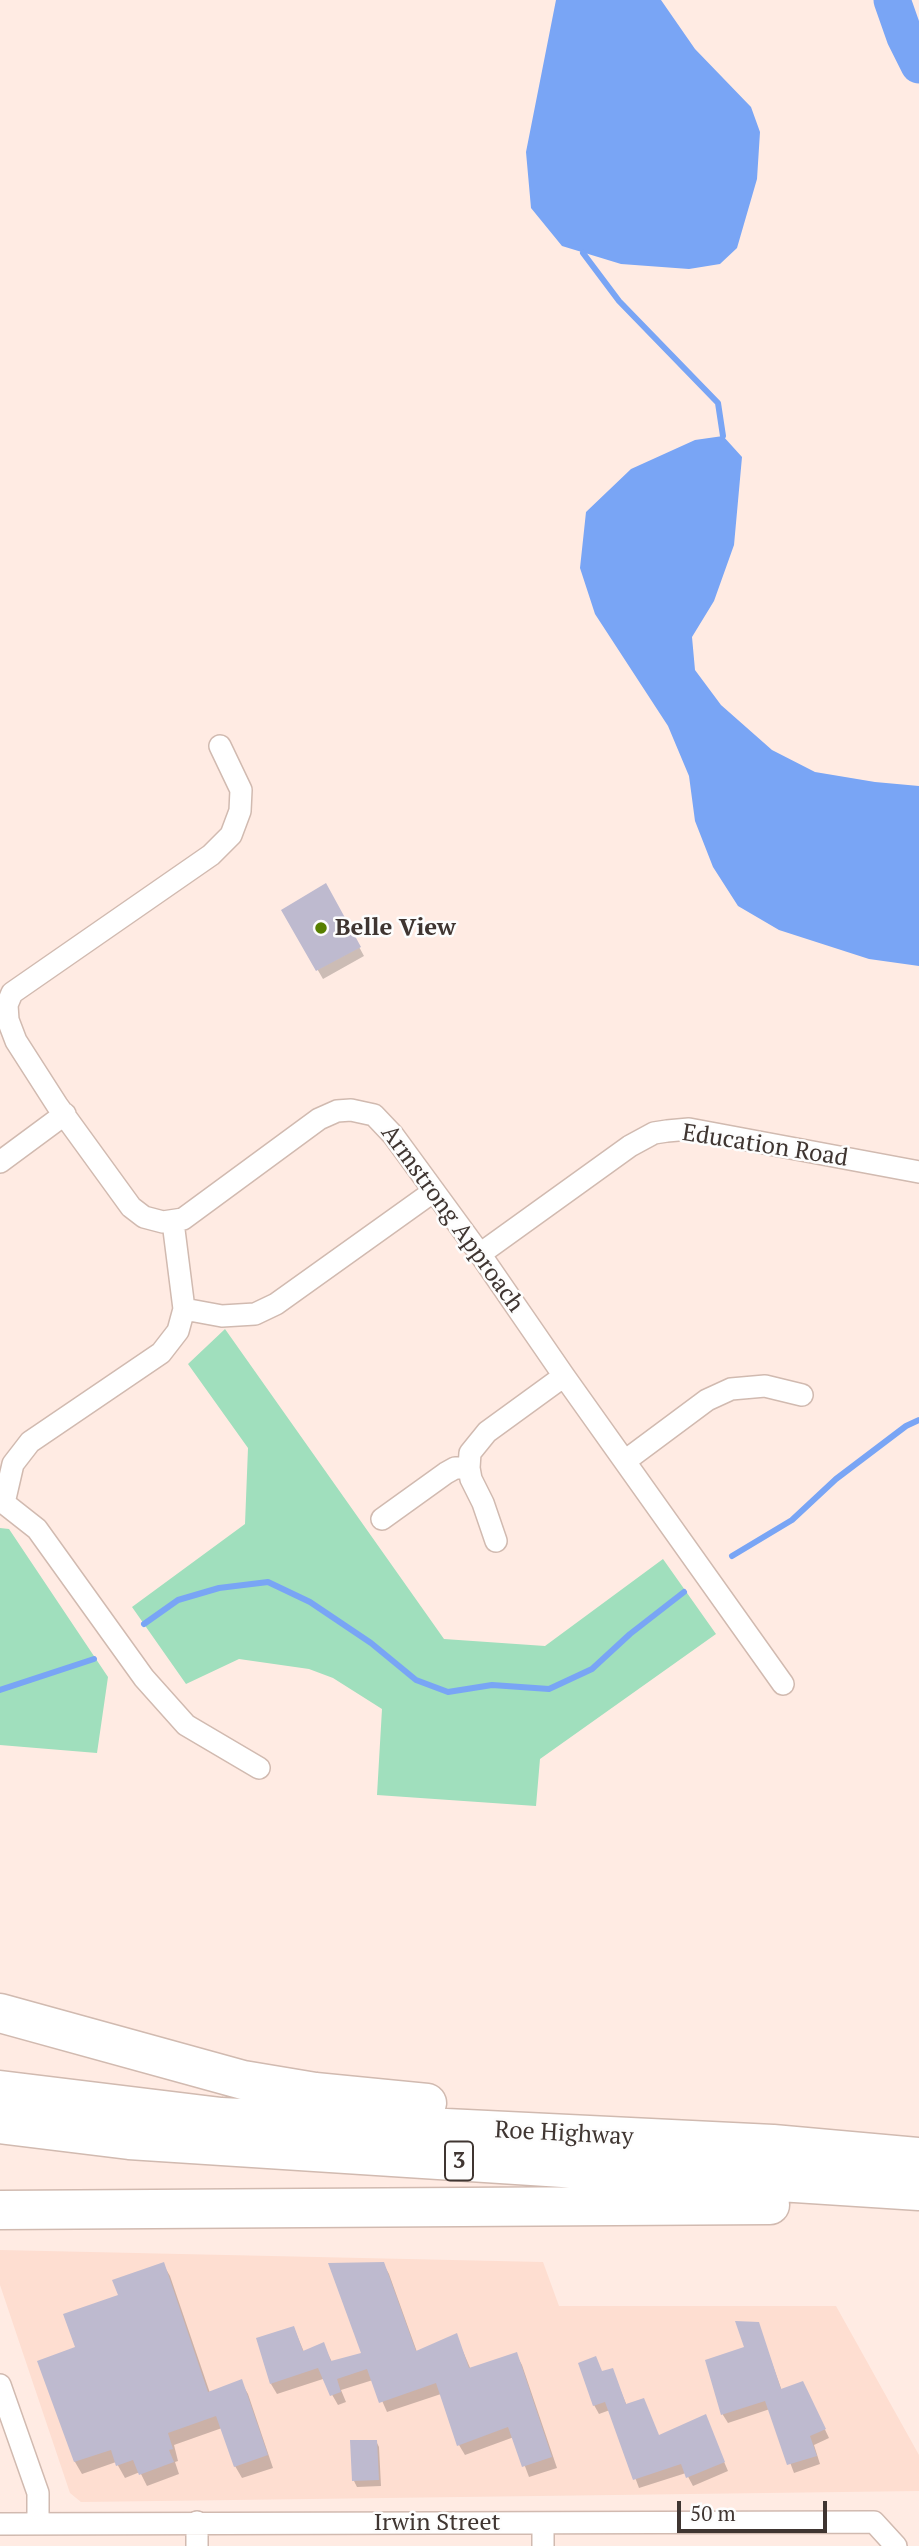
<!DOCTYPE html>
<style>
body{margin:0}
#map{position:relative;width:919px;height:2546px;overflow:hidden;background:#ffebe3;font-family:"PT Serif",serif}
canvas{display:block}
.scale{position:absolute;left:677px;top:2501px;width:150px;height:32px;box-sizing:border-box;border:4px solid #3f3531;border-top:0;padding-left:9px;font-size:21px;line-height:24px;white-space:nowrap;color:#3f3531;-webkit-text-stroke:5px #fdfdfd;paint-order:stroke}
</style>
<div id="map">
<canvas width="919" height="2546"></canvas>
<div class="scale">50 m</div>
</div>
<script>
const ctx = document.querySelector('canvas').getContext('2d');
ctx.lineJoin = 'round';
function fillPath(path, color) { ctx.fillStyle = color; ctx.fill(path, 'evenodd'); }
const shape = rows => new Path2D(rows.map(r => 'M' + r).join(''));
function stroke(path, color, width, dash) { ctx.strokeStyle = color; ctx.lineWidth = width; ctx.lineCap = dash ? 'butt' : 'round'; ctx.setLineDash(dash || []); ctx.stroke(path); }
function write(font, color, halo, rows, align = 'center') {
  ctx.font = font + ' "PT Serif",serif'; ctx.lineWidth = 5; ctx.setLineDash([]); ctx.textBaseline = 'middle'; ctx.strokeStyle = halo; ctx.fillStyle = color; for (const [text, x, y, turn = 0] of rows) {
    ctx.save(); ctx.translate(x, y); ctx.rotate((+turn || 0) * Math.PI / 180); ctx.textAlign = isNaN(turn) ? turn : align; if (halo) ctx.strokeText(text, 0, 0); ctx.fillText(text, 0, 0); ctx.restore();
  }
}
const built = shape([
 [0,2250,543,2262,559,2306,836,2306,919,2455,919,2491,81,2502,70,2493,0,2285]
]);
const green = shape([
 [225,1329,444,1639,545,1646,663,1559,716,1634,540,1759,536,1806,377,1795,382,1709,333,1678,309,1669,239,1659,186,1684,132,1607,245,1524,248,1448,188,1364],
 [0,1528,9,1529,108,1677,97,1753,0,1745]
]);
const water = shape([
 [556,0,661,0,695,49,751,107,760,132,757,179,737,248,720,264,689,269,621,264,562,246,531,208,526,152],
 [723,436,742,457,734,545,714,601,692,637,695,670,721,705,772,750,815,772,875,782,919,786,919,966,869,959,779,930,738,906,713,867,695,821,689,776,668,726,595,614,580,568,586,512,631,469,695,440]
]);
const shadow = shape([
 [326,886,364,956,323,979,283,910],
 [383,2263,389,2274,417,2352,456,2335,471,2370,516,2354,522,2365,557,2468,529,2477,514,2437,465,2455,459,2445,441,2394,387,2412,373,2380,341,2390,346,2402,338,2405,323,2379,277,2394,271,2384,294,2328,304,2352,323,2344,332,2362,363,2355],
 [163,2264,170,2276,210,2393,241,2382,248,2394,273,2468,242,2478,235,2466,222,2428,174,2445,178,2461,175,2462,179,2474,147,2486,140,2472,125,2478,116,2462,82,2474,75,2462,40,2362,77,2348,120,2296],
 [758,2324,782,2391,807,2392,829,2438,814,2445,820,2464,794,2473,770,2409,728,2423,723,2415,707,2361,746,2348],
 [612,2370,627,2406,643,2400,659,2437,705,2417,728,2471,693,2486,686,2473,639,2488,610,2410,599,2414,594,2405,602,2373],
 [376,2441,379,2447,381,2486,357,2487,354,2481]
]);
const stream = shape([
 [583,253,619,301,718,403,723,436],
 [732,1556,792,1520,836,1479,906,1426,919,1420],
 [144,1624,178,1600,219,1588,268,1582,310,1602,371,1643,416,1680,448,1692,492,1685,549,1689,592,1669,630,1634,684,1592],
 [0,1690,94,1659]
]);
const river = shape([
 [892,0,905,37,919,65]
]);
const building = shape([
 [326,883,361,947,316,971,281,910],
 [164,2262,208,2392,242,2379,268,2455,234,2467,216,2416,168,2433,173,2449,169,2450,174,2462,139,2475,133,2460,116,2466,111,2450,74,2462,37,2361,75,2347,63,2314,118,2295,112,2280],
 [384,2262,416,2351,457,2333,469,2368,517,2352,552,2457,522,2467,508,2427,457,2446,436,2383,379,2403,367,2369,337,2379,341,2392,330,2396,318,2368,270,2384,256,2338,294,2326,303,2351,324,2342,331,2361,361,2353,328,2263],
 [735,2321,759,2322,781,2389,803,2381,826,2429,810,2436,817,2456,787,2465,765,2401,721,2415,705,2360,744,2347],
 [596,2356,602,2371,613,2368,626,2404,644,2398,659,2435,706,2414,725,2462,686,2478,681,2464,633,2480,605,2402,593,2406,578,2363],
 [350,2440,377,2440,379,2480,352,2481]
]);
const street = shape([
 [220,746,241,790,240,811,231,835,211,855,12,993,7,1005,8,1020,16,1041,57,1105,131,1207,144,1217,163,1222,183,1219,319,1119,337,1111,351,1110,374,1115,393,1135,480,1254,564,1376,783,1684],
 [0,1162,65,1114],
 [173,1222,184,1309,222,1316,255,1314,276,1304,434,1191],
 [480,1254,630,1146,654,1133,667,1131,689,1129,919,1172],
 [625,1461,707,1400,731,1389,765,1386,802,1395],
 [0,1503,4,1503,13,1464,30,1442,161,1353,178,1331,184,1309],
 [4,1503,37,1529,144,1678,186,1725,259,1768],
 [382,1519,446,1473,455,1468,469,1468],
 [496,1541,483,1503,471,1479,469,1468,470,1453,487,1432,564,1376],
 [0,2385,38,2493,38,2524],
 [0,2524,874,2522,896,2546],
 [543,2524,543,2546],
 [197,2546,197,2522]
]);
const highway = shape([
 [0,2013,243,2080,315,2092,427,2103],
 [0,2090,221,2117,773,2144,919,2157],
 [0,2124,129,2140,919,2191],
 [0,2210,770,2205]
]);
const markers = [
 [321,928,7,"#577f00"]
];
const shields = [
 [459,2161,28]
];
const shieldNames = [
 ["3",459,2161]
];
const poiNames = [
 ["Belle View",335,928]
];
const streetNames = [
 ["Education Road",765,1146,9],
 ["Armstrong Approach",452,1219,54],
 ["Roe Highway",564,2134,3],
 ["Irwin Street",437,2523]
];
fillPath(built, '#feded1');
fillPath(green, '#a0dfbd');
fillPath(water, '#79a5f5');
fillPath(shadow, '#0003');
stroke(stream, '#79a5f5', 6);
stroke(river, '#79a5f5', 37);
fillPath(building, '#bebacf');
stroke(street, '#d1bab0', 24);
stroke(highway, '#d1bab0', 41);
stroke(street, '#fff', 21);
stroke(highway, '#fff', 38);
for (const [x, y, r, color] of markers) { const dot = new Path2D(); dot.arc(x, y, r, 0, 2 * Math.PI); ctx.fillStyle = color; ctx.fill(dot); stroke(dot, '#fdfdfd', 2.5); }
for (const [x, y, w] of shields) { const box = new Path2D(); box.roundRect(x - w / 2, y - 19.5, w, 39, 5); ctx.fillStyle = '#fdfdfd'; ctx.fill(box); stroke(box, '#3f3531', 2); }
write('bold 23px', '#3f3531', null, shieldNames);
write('bold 24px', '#3f3531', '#fdfdfd', poiNames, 'left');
write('24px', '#3f3531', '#fdfdfd', streetNames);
</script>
